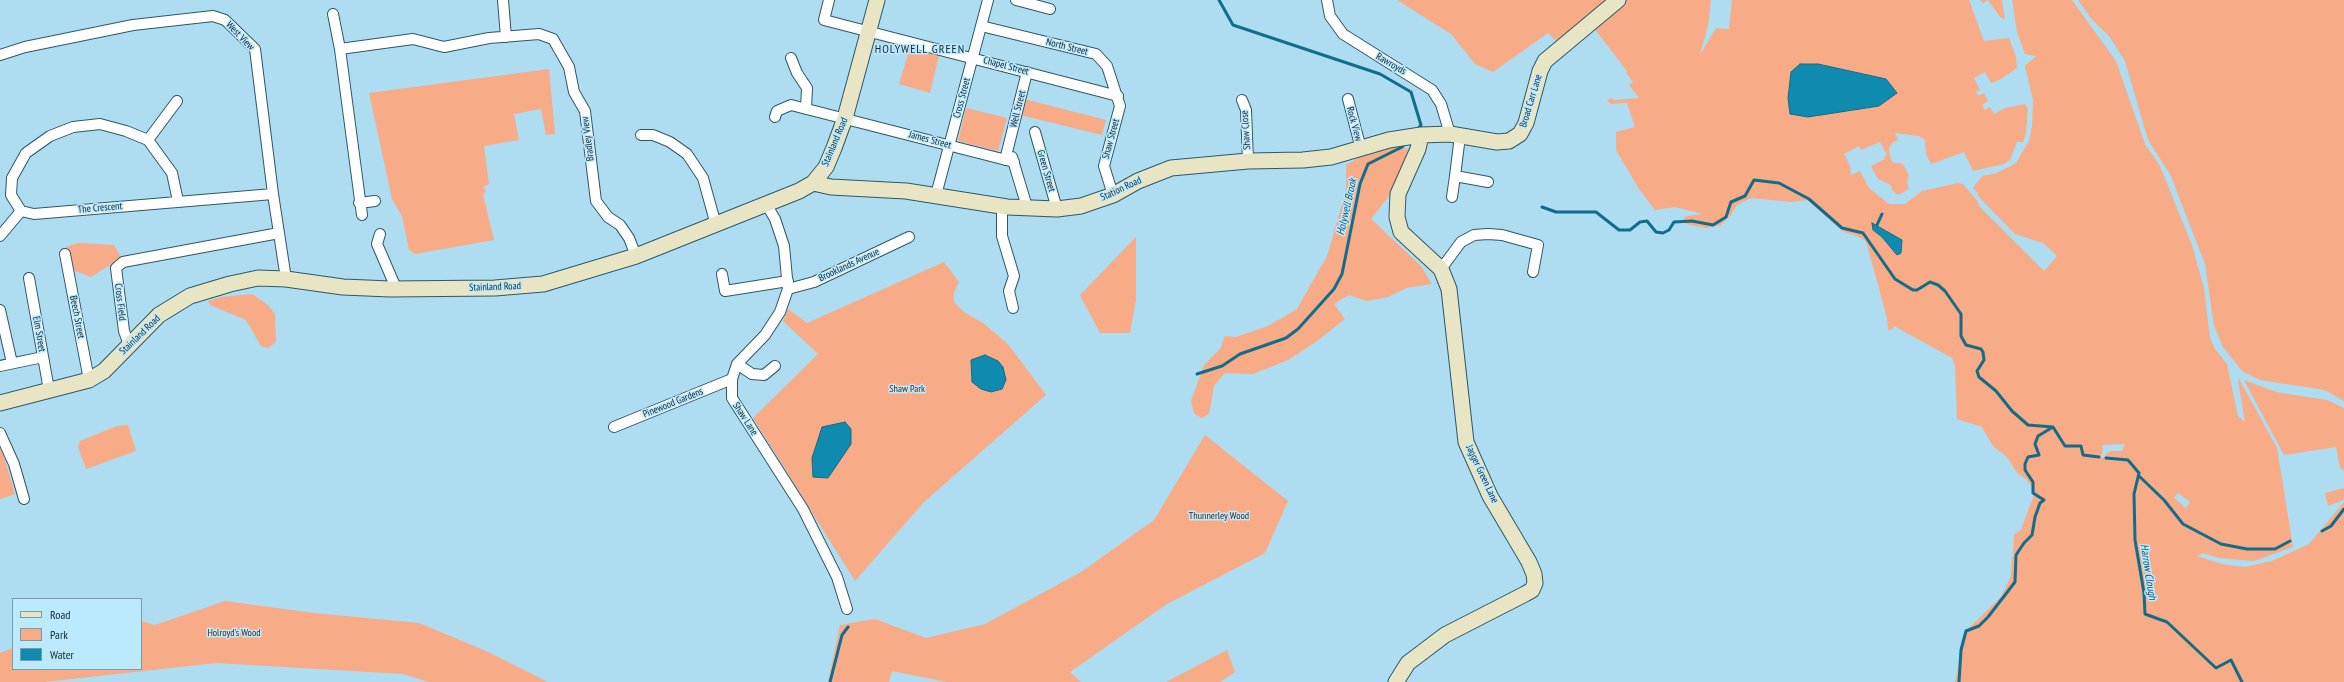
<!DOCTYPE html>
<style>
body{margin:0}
#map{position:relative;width:2344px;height:682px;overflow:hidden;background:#aedcf0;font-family:"PT Sans Narrow",sans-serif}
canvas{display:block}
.legend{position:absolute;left:12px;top:598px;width:130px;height:72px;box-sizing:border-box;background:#bbe9fe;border:1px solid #799cab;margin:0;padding:5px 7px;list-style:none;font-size:12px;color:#16282f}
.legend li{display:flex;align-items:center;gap:8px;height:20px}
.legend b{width:20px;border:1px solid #799cab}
</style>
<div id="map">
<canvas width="2344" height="682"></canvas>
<ul class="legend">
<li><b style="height:5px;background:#e7e5c4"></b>Road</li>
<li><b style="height:11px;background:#f8ab87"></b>Park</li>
<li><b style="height:11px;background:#0f8bb0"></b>Water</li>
</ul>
</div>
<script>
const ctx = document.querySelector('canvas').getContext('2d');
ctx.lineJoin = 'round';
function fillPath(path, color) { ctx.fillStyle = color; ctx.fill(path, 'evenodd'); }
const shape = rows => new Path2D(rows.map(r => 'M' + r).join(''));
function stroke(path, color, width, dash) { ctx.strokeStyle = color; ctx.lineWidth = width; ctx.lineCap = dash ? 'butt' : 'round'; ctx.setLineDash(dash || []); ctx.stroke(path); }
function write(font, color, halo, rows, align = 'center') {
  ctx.font = font + ' "PT Sans Narrow",sans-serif'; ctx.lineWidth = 3; ctx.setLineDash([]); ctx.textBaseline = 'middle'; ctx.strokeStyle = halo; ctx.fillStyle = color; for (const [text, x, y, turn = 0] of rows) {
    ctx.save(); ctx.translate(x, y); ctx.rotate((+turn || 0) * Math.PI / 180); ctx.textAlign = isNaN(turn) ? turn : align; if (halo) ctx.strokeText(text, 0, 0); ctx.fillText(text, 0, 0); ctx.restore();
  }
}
const green = shape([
 [1397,0,1607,0,1556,41,1548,33,1493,72,1475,64,1451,34],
 [1625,0,1711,0,1708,26,1700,55,1716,28,1729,29,1732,0,1969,0,1984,41,2009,38,2016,57,2017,68,2001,79,1991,83,1985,72,1974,78,1980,90,1976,92,1978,96,1984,93,1988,101,1982,105,1985,110,1990,107,1994,114,2005,108,2025,104,2028,109,2026,133,2023,142,2017,142,2010,160,2004,164,1973,171,1964,152,1931,164,1926,155,1925,140,1919,136,1895,133,1898,140,1893,142,1889,148,1890,156,1893,163,1901,163,1904,166,1909,175,1907,182,1909,189,1898,195,1892,190,1891,185,1878,179,1871,166,1885,159,1884,157,1887,155,1880,142,1861,150,1859,146,1844,154,1850,166,1851,175,1860,171,1869,188,1889,204,1905,204,1922,191,1958,183,1963,184,1978,202,1979,206,2044,271,2057,256,2043,243,2015,234,1977,195,1978,193,1973,188,1982,176,1997,173,2016,163,2029,141,2032,126,2033,100,2025,66,2036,56,2025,54,2017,32,2012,0,2072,0,2116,61,2145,144,2160,166,2192,245,2204,288,2210,338,2215,349,2227,364,2238,416,2245,422,2238,380,2239,379,2277,448,2293,547,2254,561,2219,558,2203,553,2197,556,2222,564,2245,567,2272,561,2309,544,2344,502,2344,682,1955,682,1966,631,2001,597,2011,576,2012,556,2017,557,2013,554,2014,535,2021,530,2035,492,2026,479,2018,474,2007,457,1993,446,1982,427,1957,419,1955,365,1952,358,1894,326,1893,329,1888,330,1887,318,1866,241,1857,236,1844,232,1807,200,1792,202,1751,198,1737,205,1730,216,1721,225,1706,228,1686,224,1683,218,1687,216,1703,214,1675,207,1655,210,1639,189,1616,150,1616,132,1635,127,1627,103,1611,104,1607,101,1610,98,1615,100,1639,98,1629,85,1633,82,1626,73,1627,71,1594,28],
 [1800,64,1818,64,1886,79],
 [1873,230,1902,240,1901,253,1896,253,1882,237],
 [2125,444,2122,451,2111,451,2106,454,2105,458,2100,457,2103,452,2102,445],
 [2178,493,2190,502,2186,508,2174,498],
 [1980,0,2002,0,2005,19,2000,17,1988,0,1983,3],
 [2078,0,2344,0,2344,401,2325,390,2260,380,2242,371,2223,347,2214,326,2205,264,2170,174,2148,140,2125,61,2109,36,2093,21],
 [910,48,939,56,930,93,899,84],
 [549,69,555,134,546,135,541,109,514,114,519,140,484,146,489,184,484,186,486,192,483,194,494,240,415,254,409,250,402,216,392,199,369,93],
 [1024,99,1106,120,1102,135,1020,115],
 [966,108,1007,118,998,151,958,141],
 [1400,145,1411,152,1389,196,1371,219,1421,266,1432,284,1406,288,1388,297,1367,301,1349,295,1334,304,1345,319,1313,344,1288,360,1253,374,1225,373,1214,386,1209,414,1201,418,1194,413,1191,401,1204,365,1220,349,1225,336,1236,337,1268,326,1297,309,1327,256,1346,191,1346,165,1360,157],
 [1136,237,1136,300,1130,333,1100,333,1080,295],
 [78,243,114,245,121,258,91,277,75,271,65,247],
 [944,262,959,282,954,292,954,302,964,312,983,323,1008,344,1046,395,924,502,855,581,753,418,818,354,783,321,788,309,807,323],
 [252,294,268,305,275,314,276,342,268,348,261,346,246,320,210,305,208,301,221,297],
 [2244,380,2276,392,2327,400,2344,408,2344,471,2340,468,2336,447,2284,455],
 [128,425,136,451,86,469,78,447,80,441,117,426],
 [1205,435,1288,501,1265,553,1167,604,1070,672,1081,682,947,682,892,671,889,682,828,682,840,625,875,619,926,638,985,624,1081,572,1154,520],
 [0,443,15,494,0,499],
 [2344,488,2344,500,2328,506,2325,493],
 [225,601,314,613,419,623,486,651,548,682,429,682,403,674,216,663,44,682,0,682,0,653,13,648,13,669,141,669,141,621,155,625],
 [1227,650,1235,672,1220,682,1166,682]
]);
const water = shape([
 [1800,64,1818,64,1886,79,1897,93,1879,106,1808,117,1790,114,1788,98,1791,72,1800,64],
 [1872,223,1902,240,1901,253,1897,255,1882,237,1873,230,1872,223],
 [985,355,998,361,1003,367,1006,380,1002,389,991,392,981,389,972,382,971,360,985,355],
 [845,422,851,429,851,444,828,478,813,477,812,458,822,427,845,422]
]);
const stream = shape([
 [1219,0,1233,25,1380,74,1411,92,1421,125,1417,130],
 [1542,207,1556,212,1596,212,1619,230,1630,230,1640,222,1647,221,1656,232,1663,233,1669,230,1674,222,1692,221,1713,225,1726,217,1731,202,1745,196,1754,180,1779,183,1809,199,1842,228,1863,233,1895,279,1913,290,1917,290,1930,282,1938,285,1945,291,1961,314,1961,336,1966,345,1981,349,1983,352,1984,360,1977,371,1979,377,1996,391,2012,411,2028,425,2053,427,2065,446,2081,446,2083,455,2099,457],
 [1877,225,1882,214],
 [1197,374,1222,366,1240,354,1286,338,1298,329,1334,289,1342,274,1360,184,1368,164,1402,147,1406,143],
 [2106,458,2128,460,2139,473,2134,494,2135,540,2144,593,2145,614,2167,622,2216,668,2231,660,2242,682],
 [2139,476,2164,500,2183,524,2221,544,2247,549,2275,549,2290,541],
 [2322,531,2331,526,2344,509],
 [830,682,842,635,848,627],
 [1959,682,1961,650,1966,631,1979,626,1988,617,2015,582,2016,555,2024,543,2032,535,2035,517,2040,503,2044,500,2033,493,2033,482,2025,470,2025,464,2028,457,2039,455,2035,444,2038,436,2053,427]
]);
const street = shape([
 [503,0,506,37],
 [829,0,824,20,1118,96],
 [1016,0,1050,9],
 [1327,0,1330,16,1343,34,1432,90,1441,104,1450,134],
 [333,14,340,49,362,215],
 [981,26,1096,54,1107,66,1120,106,1104,166,1113,195],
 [340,49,413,39,444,47,489,38,539,34,553,39,569,67,574,92,585,111,596,201,608,217,620,225,629,238,636,256],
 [0,55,25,47,133,25,213,16,225,20,255,49,273,194,286,279],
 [791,58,797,73,807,88,806,109],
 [1348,99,1361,149],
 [1242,100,1246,110,1248,161],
 [775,117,777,111,791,105,1014,162],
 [1035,132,1057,209],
 [641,135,653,135,670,142,687,154,703,178,716,225],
 [1460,136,1455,176,1488,182],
 [148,140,177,101],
 [1012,157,1027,207],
 [1005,160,1027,72],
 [936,195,988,0],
 [1452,197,1455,176],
 [178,201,172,173,148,140,126,131,100,124,73,127,50,136,26,153,12,178,11,195,21,211,34,214,273,194],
 [359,203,375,201],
 [766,204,775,219,784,246,788,289,780,312,765,335,737,364,732,379,732,398,803,509,837,577,847,609],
 [1002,206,1002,236,1014,276,1009,291,1013,308],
 [380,234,377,244,396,288],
 [0,236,21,211],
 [65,254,89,380],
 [1441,269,1461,242,1474,235,1488,234,1502,235,1538,245,1533,272],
 [722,274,725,291,788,281],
 [29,278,49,390],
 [788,289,814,282,909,237],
 [0,310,12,363],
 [129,345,124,331,116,268,123,262,279,233],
 [737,364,752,374,764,375,775,366],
 [0,366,43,357],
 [614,427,732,379],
 [0,433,14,464,24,499]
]);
const secondary = shape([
 [813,183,831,187,906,191,1007,207,1057,209,1081,206,1113,195,1138,181,1171,168,1248,161,1303,160,1331,157,1389,140,1421,135,1450,134,1497,142,1509,141,1520,134,1526,123,1540,71,1545,61,1618,0],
 [0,403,89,380,104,371,159,315,190,296,230,284,258,278,286,279,343,287,390,289,495,288,543,284,636,256,799,191,813,183,826,167,834,148,845,118,877,0],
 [1396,682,1408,663,1445,635,1525,594,1532,590,1535,583,1534,574,1529,562,1490,496,1466,442,1449,289,1441,269,1401,232,1397,217,1398,194,1418,149,1421,135]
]);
const streetNames = [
 ["West View",240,36,46],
 ["North Street",1067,47,14],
 ["Rawroyds",1391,64,30],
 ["Chapel Street",1006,66,15],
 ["Cross Street",962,98,-75],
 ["Broad Carr Lane",1531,101,-73],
 ["Well Street",1018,109,-76],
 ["Rock View",1354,124,75],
 ["Shaw Close",1246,130,-94],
 ["Bradley View",588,139,-97],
 ["Shaw Street",1111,139,-75],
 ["James Street",930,140,15],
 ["Stainland Road",835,142,-67],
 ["Green Street",1046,171,74],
 ["Station Road",1121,189,-25],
 ["The Crescent",100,208,-5],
 ["Brooklands Avenue",849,265,-25],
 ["Stainland Road",495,287,-2],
 ["Cross Field",120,302,83],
 ["Beech Street",77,317,79],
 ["Elm Street",39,334,80],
 ["Stainland Road",140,335,-44],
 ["Pinewood Gardens",673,403,-22],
 ["Shaw Lane",745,419,57],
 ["Jagger Green Lane",1482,474,65]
];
const parkNames = [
 ["Shaw Park",907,389],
 ["Thunnerley Wood",1219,516],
 ["Holroyd's Wood",234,633]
];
const waterNames = [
 ["Holywell Brook",1347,207,-77],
 ["Harrow Clough",2148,572,81]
];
const quarterNames = [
 ["HOLYWELL GREEN",920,50]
];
fillPath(green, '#f8ab87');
fillPath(water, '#0f8bb0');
stroke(water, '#116d89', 1);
stroke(stream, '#116d89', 3);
stroke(street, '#2d5869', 12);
stroke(secondary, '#2d5869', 17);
stroke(street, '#fff', 10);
stroke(secondary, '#e7e5c4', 15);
write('10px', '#16282f', '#bbe9fe', streetNames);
write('10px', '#4c2511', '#bbe9fe', parkNames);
write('italic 11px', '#185166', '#bbe9fe', waterNames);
ctx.letterSpacing = '1px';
write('12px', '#16282f', '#bbe9fe', quarterNames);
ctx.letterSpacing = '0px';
</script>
